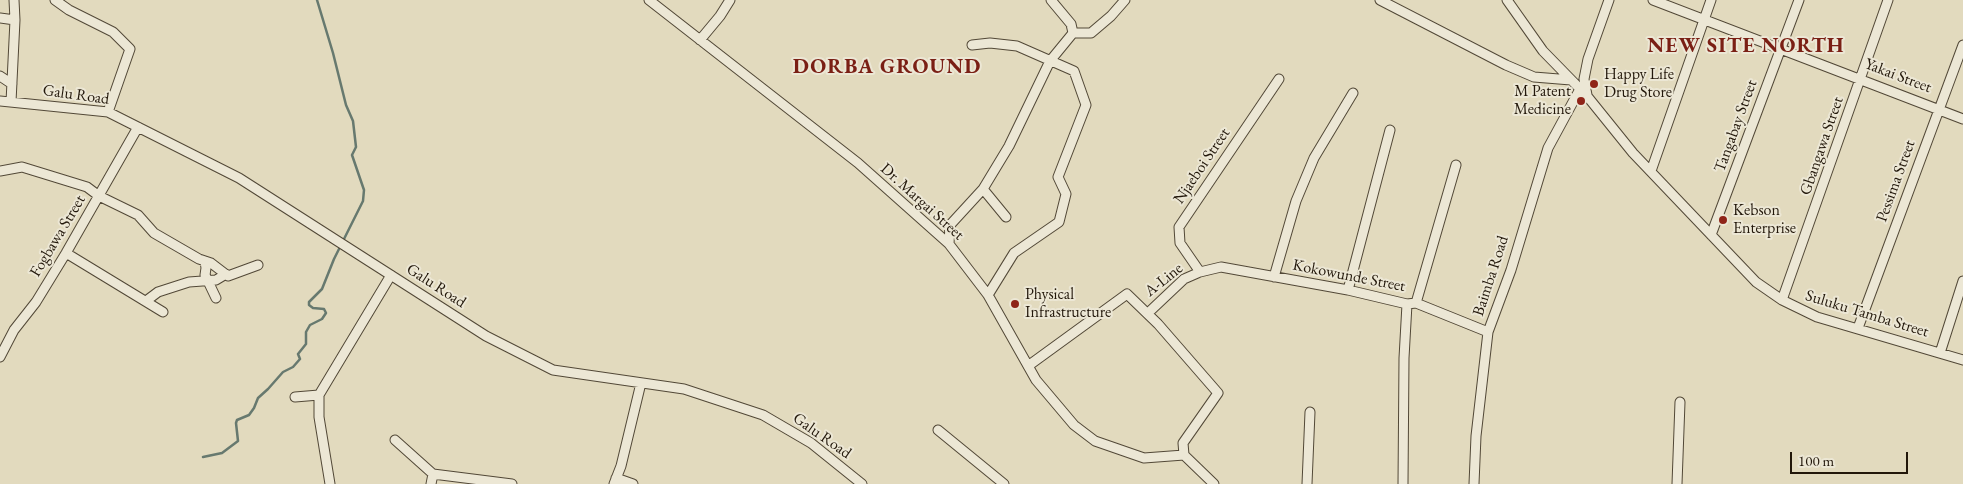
<!DOCTYPE html>
<style>
body{margin:0}
#map{position:relative;width:1963px;height:484px;overflow:hidden;background:#e2dabe;font-family:"EB Garamond",serif}
canvas{display:block}
.scale{position:absolute;left:1790px;top:452px;width:118px;height:22px;box-sizing:border-box;border:2px solid #22170a;border-top:0;padding-left:6px;font-size:15px;line-height:18px;white-space:nowrap;color:#22170a;-webkit-text-stroke:4px #ece7d5;paint-order:stroke}
</style>
<div id="map">
<canvas width="1963" height="484"></canvas>
<div class="scale">100 m</div>
</div>
<script>
const ctx = document.querySelector('canvas').getContext('2d');
ctx.lineJoin = 'round';
const shape = rows => new Path2D(rows.map(r => 'M' + r).join(''));
function stroke(path, color, width, dash) { ctx.strokeStyle = color; ctx.lineWidth = width; ctx.lineCap = dash ? 'butt' : 'round'; ctx.setLineDash(dash || []); ctx.stroke(path); }
function write(font, color, halo, rows, align = 'center') {
  ctx.font = font + ' "EB Garamond",serif'; ctx.lineWidth = 4; ctx.setLineDash([]); ctx.textBaseline = 'middle'; ctx.strokeStyle = halo; ctx.fillStyle = color; for (const [text, x, y, turn = 0] of rows) {
    ctx.save(); ctx.translate(x, y); ctx.rotate((+turn || 0) * Math.PI / 180); ctx.textAlign = isNaN(turn) ? turn : align; if (halo) ctx.strokeText(text, 0, 0); ctx.fillText(text, 0, 0); ctx.restore();
  }
}
const stream = shape([
 [203,457,222,453,238,441,236,423,237,420,249,415,254,408,258,398,268,389,283,372,293,367,300,359,298,354,306,344,306,332,310,325,322,319,326,313,324,309,313,308,309,305,309,302,322,289,334,259,363,201,364,190,352,155,356,147,353,121,346,105,333,53,317,0]
]);
const minor = shape([
 [55,0,69,10,113,32,130,49,108,112],
 [649,0,858,163,949,244,988,295,1036,380,1074,425,1095,441,1144,458,1184,455,1214,484],
 [1380,0,1506,65,1534,77,1571,80],
 [1507,0,1543,51,1587,96,1633,153,1756,282,1782,300,1817,317,1963,360],
 [1653,0,1963,119],
 [0,18,15,20],
 [1073,33,1091,33,1111,16,1125,0],
 [700,40,720,16,730,0],
 [972,45,990,43,1017,46,1074,71,1086,105,1058,177,1066,194,1059,222,1014,253,988,295],
 [0,76,12,84],
 [1587,95,1584,79,1588,59,1609,0],
 [0,101,108,112,239,178,486,336,553,370,684,389,763,415,811,443,862,484],
 [11,102,15,20,14,0],
 [0,171,22,167,87,187,99,196,138,215,154,233,199,259,211,263,228,276,258,265],
 [1651,171,1711,0],
 [1006,217,983,189,1009,146,1050,61,1073,33,1071,24,1051,0],
 [1711,235,1799,0],
 [949,244,950,225,983,189],
 [66,253,163,312],
 [205,261,206,268,205,275,216,298],
 [1200,272,1180,243,1179,227,1279,79],
 [1274,277,1296,201,1314,158,1353,93],
 [1348,290,1390,130],
 [1782,300,1888,0],
 [146,301,158,292,189,282,216,280,226,274],
 [1416,303,1456,165],
 [1148,313,1184,279,1200,272,1221,267,1348,290,1407,304,1416,303,1488,332],
 [1858,328,1963,45],
 [1940,353,1963,281],
 [0,357,14,330,36,302,66,253,138,127],
 [1028,366,1127,294,1158,324,1218,393,1183,443,1184,455],
 [295,397,319,395],
 [938,430,1004,484],
 [395,440,433,474],
 [433,474,512,484],
 [616,478,633,484],
 [330,484,319,417,319,395,391,275],
 [431,484,433,474],
 [614,484,621,466,641,383],
 [1307,484,1310,412],
 [1403,484,1404,358,1407,304],
 [1474,484,1476,436,1488,332,1511,270,1548,148,1580,89],
 [1677,484,1680,402]
]);
const markers = [
 [1594,84,5,"#8f2418"],
 [1581,101,5,"#8f2418"],
 [1723,220,5,"#8f2418"],
 [1015,304,5,"#8f2418"]
];
const poiNames = [
 ["Happy Life",1604,75],
 ["Drug Store",1604,93],
 ["M Patent",1571,92,"right"],
 ["Medicine",1571,110,"right"],
 ["Kebson",1733,211],
 ["Enterprise",1733,229],
 ["Physical",1025,295],
 ["Infrastructure",1025,313]
];
const streetNames = [
 ["Yakai Street",1898,76,21],
 ["Galu Road",76,95,8],
 ["Tangabay Street",1736,126,-70],
 ["Gbangawa Street",1822,146,-71],
 ["Njaeboi Street",1202,166,-56],
 ["Pessima Street",1896,181,-70],
 ["Dr. Margai Street",922,202,42],
 ["Fogbawa Street",58,236,-59],
 ["Kokowunde Street",1349,276,11],
 ["Baimba Road",1491,276,-72],
 ["A-Line",1164,280,-39],
 ["Galu Road",436,286,33],
 ["Suluku Tamba Street",1867,314,17],
 ["Galu Road",822,436,35]
];
const districtNames = [
 ["NEW SITE NORTH",1746,46],
 ["DORBA GROUND",887,67]
];
stroke(stream, '#67796f', 2.5);
stroke(minor, '#524837', 11);
stroke(minor, '#ece7d5', 9);
for (const [x, y, r, color] of markers) { const dot = new Path2D(); dot.arc(x, y, r, 0, 2 * Math.PI); ctx.fillStyle = color; ctx.fill(dot); stroke(dot, '#ece7d5', 2); }
write('16px', '#22170a', '#ece7d5', poiNames, 'left');
write('16px', '#22170a', '#ece7d5', streetNames);
ctx.letterSpacing = '1px';
write('bold 21px', '#7a1f14', '#ece7d5', districtNames);
ctx.letterSpacing = '0px';
</script>
